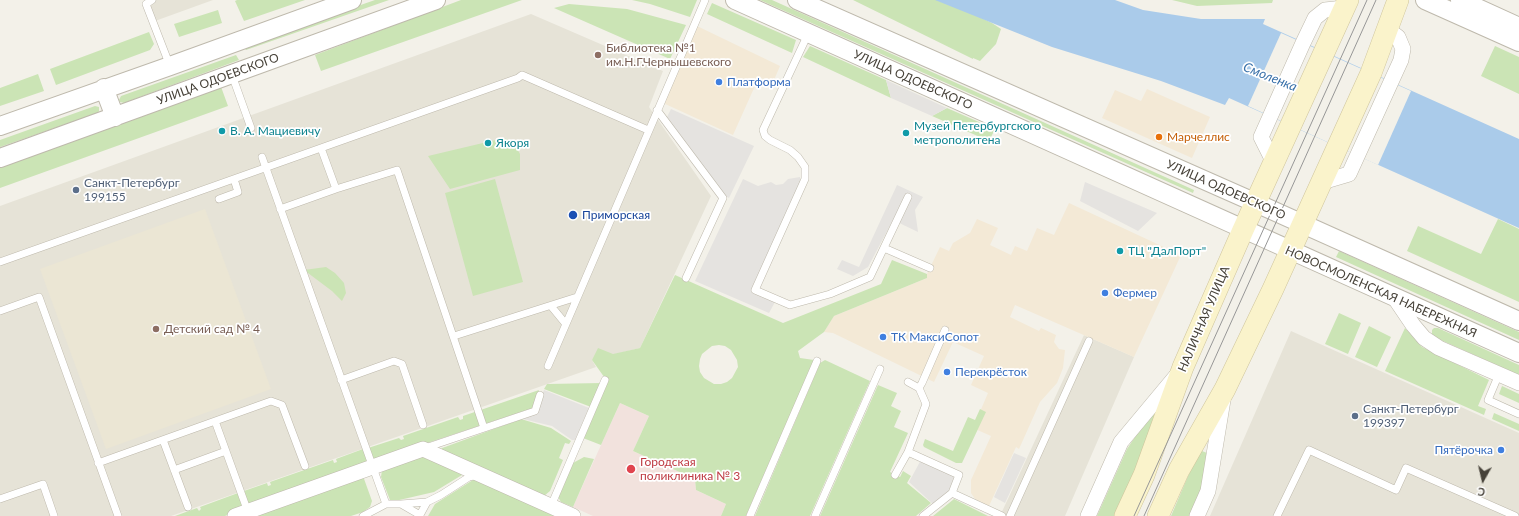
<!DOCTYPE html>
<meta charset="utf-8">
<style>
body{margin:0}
#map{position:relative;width:1519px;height:516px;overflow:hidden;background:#f3f1e9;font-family:Lato,sans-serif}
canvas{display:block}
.north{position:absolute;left:1463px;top:460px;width:40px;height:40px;-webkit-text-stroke:3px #fff;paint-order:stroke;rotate:188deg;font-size:11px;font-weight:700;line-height:16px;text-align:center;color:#464138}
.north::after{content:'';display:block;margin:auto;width:14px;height:18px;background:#464138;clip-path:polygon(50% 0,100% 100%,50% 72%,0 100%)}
</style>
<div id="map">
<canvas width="1519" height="516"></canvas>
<div class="north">С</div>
</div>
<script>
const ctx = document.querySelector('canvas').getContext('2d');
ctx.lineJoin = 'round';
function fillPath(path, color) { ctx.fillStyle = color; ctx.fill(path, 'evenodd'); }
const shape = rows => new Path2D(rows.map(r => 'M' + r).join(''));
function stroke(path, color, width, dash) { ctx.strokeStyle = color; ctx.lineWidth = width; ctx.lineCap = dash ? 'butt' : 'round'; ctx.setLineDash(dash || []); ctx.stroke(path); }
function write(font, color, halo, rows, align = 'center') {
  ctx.font = font + ' Lato,sans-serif'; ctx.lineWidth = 3.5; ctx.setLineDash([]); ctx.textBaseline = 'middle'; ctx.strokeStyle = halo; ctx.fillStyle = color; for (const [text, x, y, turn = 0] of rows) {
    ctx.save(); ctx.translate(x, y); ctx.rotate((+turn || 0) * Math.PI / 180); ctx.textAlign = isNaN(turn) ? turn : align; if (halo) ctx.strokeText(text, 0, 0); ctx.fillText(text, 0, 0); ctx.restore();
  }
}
const residential = shape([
 [156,0,213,0,155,21,149,4],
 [531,14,663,71,649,107,711,196,640,348,592,360,596,367,171,516,0,516,0,206],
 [1291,331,1519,433,1519,516,1210,516],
 [1084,335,1134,357,1065,516,1000,516]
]);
const commercial = shape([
 [697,26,780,66,774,80,770,79,768,81,759,77,733,135,663,103],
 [1147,89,1210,117,1192,158,1102,118,1115,90,1141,101],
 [1069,203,1181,255,1134,357,1015,305,1010,317,1039,331,1041,328,1056,335,1054,342,1059,349,1065,350,1063,368,1057,383,1040,402,1019,449,1016,447,989,506,975,499,971,493,971,480,991,436,973,428,988,393,971,385,984,356,953,342,934,382,833,333,824,332,834,316,927,278,927,274,940,247,949,251,953,243,970,233,977,219,998,228,990,245,1011,255,1015,246,1027,251,1037,228,1054,235]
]);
const education = shape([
 [205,209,271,389,106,449,40,269]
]);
const medical = shape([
 [620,403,649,416,633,451,695,479,696,490,726,504,721,516,593,516,573,507]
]);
const green = shape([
 [237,0,305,0,244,21,235,1],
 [375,0,389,0,246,50,243,46],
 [461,0,522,0,321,71,315,55],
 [632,0,697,0,690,17,650,4],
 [760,0,772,0,1194,190,1193,193],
 [853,0,943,0,992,23,1001,29,996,44,980,61,973,58,973,59],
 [1172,0,1273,0,1272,3,1197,6],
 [712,3,796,40,792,53,707,14],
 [569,4,627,9,686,25,670,59,554,8],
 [218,10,222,23,179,37,174,24],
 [149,32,154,44,150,50,56,85,50,69],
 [810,46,886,80,891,98,803,57],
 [1495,46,1519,57,1519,94,1481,76],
 [236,55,239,60,124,103,120,102,119,100,121,96],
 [38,74,44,91,0,106,0,88],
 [220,84,228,106,0,188,0,164],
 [95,106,99,107,99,111,98,113,0,147,0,140],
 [947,108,995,129,989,141,932,116],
 [504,138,513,142,520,154,520,170,450,189,428,156],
 [495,179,523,282,473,296,445,193],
 [1498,219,1519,229,1519,302,1407,251,1418,226,1481,254],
 [1339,251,1519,332,1519,340,1336,257],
 [892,260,927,274,927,278,834,316,824,332,798,351,800,358,814,360,746,516,721,516,726,504,696,490,695,479,633,451,649,416,620,403,601,445,583,438,607,381,592,360,598,348,613,354,640,348,675,275,783,323,881,284],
 [719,345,725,346,731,350,737,360,738,367,732,378,727,382,721,384,714,384,704,378,700,372,699,366,700,359,702,354,712,346],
 [326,267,335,273,344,283,346,293,342,301,332,291,304,270],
 [1339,313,1361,323,1348,354,1325,344],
 [1369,326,1391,337,1377,367,1355,357],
 [1405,328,1422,347,1489,380,1478,406,1486,409,1484,415,1385,371],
 [1434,328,1438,328,1519,365,1519,375,1434,337,1432,334,1432,330],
 [825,360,870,381,810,516,755,516,820,363],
 [602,383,591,407,544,389,547,384],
 [878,385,897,393,891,406,901,411,894,427,908,433,890,472,900,477,903,471,911,476,907,483,931,503,916,516,820,516],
 [1502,386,1519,394,1519,403,1499,394],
 [539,390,533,408,373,461,368,448,399,438,401,440,404,439,403,436,458,417,460,420,463,419,463,416],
 [980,409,986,412,962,463,956,463,924,447,923,445,925,439,953,451,968,417,975,420],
 [1154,413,1157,413,1118,516,1097,516,1127,449,1147,419],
 [1494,413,1519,424,1519,431,1492,419],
 [521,419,551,428,571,441,569,444,565,443,559,458,563,460,550,491,544,496,441,451,442,448,445,447],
 [363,449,369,464,249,507,244,491,267,483,268,486,271,485,270,482,333,460,334,463,337,462,336,459],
 [1202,451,1207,453,1208,457,1205,483,1190,516,1171,516,1198,453],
 [418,456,425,458,461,473,462,475,434,492,395,501,390,500,381,477,382,470],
 [584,457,594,459,573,507,561,502,558,497,573,463],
 [363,476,372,501,370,507,363,512,351,516,251,516],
 [476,478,558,516,428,516,435,504],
 [238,493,244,509,225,516,175,516,197,508,199,511,201,509,200,507],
 [954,499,988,516,933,516]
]);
const parking = shape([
 [886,80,947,108,932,116,891,98],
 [671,109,754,146,729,198,723,195,667,117],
 [800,177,800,182,751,292,775,302,769,313,695,281,743,179,758,186,771,182,776,185,783,184,788,179],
 [1085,182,1157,213,1138,231,1080,201],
 [897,185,923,197,915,210,918,232,893,220,868,267,853,276,837,269,842,260,859,267],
 [544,390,589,408,575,440,572,440,552,426,523,419,535,414],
 [1014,453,1026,458,1005,503,994,497],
 [922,458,959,475,952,493,935,506,909,482]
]);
const water = shape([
 [935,0,1115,0,1143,10,1201,19,1265,19,1263,24,1519,139,1519,228,1229,98,1225,105,1161,81,1052,47]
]);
const pier = shape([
 [1281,33,1411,91,1378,165,1248,106]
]);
const service = shape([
 [152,0,146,4,170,66],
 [808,34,763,130,765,136,770,140,790,150,798,157,805,167,805,179,755,290,790,305,830,294,870,277,908,197],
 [232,75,251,128],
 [657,110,723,198,686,278],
 [321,148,336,189,397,170,484,428],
 [262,157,386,504],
 [219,199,238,192,234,179],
 [280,209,336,189],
 [884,248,930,268],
 [0,262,518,78,522,75,648,130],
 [551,306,565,323],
 [0,311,39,297,118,516],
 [454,336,577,297],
 [548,366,705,0],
 [1499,374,1488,400,1519,414],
 [341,380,394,361,402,364,423,425],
 [919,388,922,383,945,330],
 [215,421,248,512],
 [163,440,188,507],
 [425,448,535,411,540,395],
 [908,452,959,475,952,493,1002,516],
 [98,463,271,401,282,405,305,466],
 [174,470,226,451],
 [895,475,908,452,926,404,919,388,908,382],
 [0,499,43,484,54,516],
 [401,504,427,502],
 [551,506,605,380],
 [363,516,386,504,401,504,420,515,427,502,441,495,469,477,477,475],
 [750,516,817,361],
 [815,516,880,369],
 [923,516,952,493],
 [1010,516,1089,341],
 [1277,516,1309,450,1396,490,1406,468,1515,516]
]);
const minor = shape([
 [1274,163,1261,137,1303,43,1315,18,1325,10,1344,8],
 [1322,182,1349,174,1401,60,1403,49,1398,37,1387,29],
 [1394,297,1413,325,1424,338,1439,348,1519,383],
 [235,516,423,449,573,516],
 [1088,516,1121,442,1176,376],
 [1197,516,1208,491,1223,400]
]);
const tertiary = shape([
 [735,0,1519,353],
 [797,0,1256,203,1519,321],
 [1425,0,1519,42],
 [1460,0,1519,27],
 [104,88,115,117],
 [0,126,170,66,352,0],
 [0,158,436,0]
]);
const secondary = shape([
 [1125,516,1144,475,1183,367,1243,230,1348,0],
 [1158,516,1179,470,1225,389,1273,289,1371,73,1398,0]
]);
const tram = shape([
 [1134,516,1367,0],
 [1144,516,1376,0]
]);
const markers = [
 [598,55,4,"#8d6e63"],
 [719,82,4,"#3f7fe0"],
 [222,131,4,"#0f9aa8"],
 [906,133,4,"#0f9aa8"],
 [1159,137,4,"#e8710a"],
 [488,143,4,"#0f9aa8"],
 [76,190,4,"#5c6f8a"],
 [573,215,5,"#1a4fb4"],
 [1120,251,4,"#0f9aa8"],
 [1105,293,4,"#3f7fe0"],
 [156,329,4,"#8d6e63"],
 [883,337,4,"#3f7fe0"],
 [947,372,4,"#3f7fe0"],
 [1355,416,4,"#5c6f8a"],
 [1501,450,4,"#3f7fe0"],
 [631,469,5,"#e0444e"]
];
const educationNames = [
 ["Библиотека №1",606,48],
 ["им.Н.Г.Чернышевского",606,62],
 ["Детский сад № 4",164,329]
];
const streetNames = [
 ["УЛИЦА ОДОЕВСКОГО",218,79,-20],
 ["УЛИЦА ОДОЕВСКОГО",913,80,24],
 ["УЛИЦА ОДОЕВСКОГО",1226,190,24],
 ["НОВОСМОЛЕНСКАЯ НАБЕРЕЖНАЯ",1381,292,24],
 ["НАЛИЧНАЯ УЛИЦА",1204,319,-67]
];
const shopNames = [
 ["Платформа",727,82],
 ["Фермер",1113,293],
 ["ТК МаксиСопот",891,337],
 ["Перекрёсток",955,372],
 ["Пятёрочка",1493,450,"right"]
];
const cultureNames = [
 ["Музей Петербургского",914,126],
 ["метрополитена",914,140],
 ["В. А. Мациевичу",230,131],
 ["Якоря",496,143],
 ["ТЦ \"ДалПорт\"",1128,251]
];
const foodNames = [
 ["Марчеллис",1167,137]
];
const serviceNames = [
 ["Санкт-Петербург",84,183],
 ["199155",84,197],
 ["Санкт-Петербург",1363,409],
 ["199397",1363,423]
];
const transitNames = [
 ["Приморская",582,215]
];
const healthNames = [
 ["Городская",640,462],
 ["поликлиника № 3",640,476]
];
const waterNames = [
 ["Смоленка",1270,77,22]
];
fillPath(residential, '#e6e3d7');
fillPath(commercial, '#f3e9d6');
fillPath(education, '#ebe6d4');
fillPath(medical, '#f2e2dd');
fillPath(green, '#cbe4b5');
fillPath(parking, '#e5e3e0');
fillPath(water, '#aacbea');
fillPath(pier, '#f3f1e9');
stroke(service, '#beb9ac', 8);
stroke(minor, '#beb9ac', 16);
stroke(tertiary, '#beb9ac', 20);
stroke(secondary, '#cfc59c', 22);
stroke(service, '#fff', 7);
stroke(minor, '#fff', 15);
stroke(tertiary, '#fff', 18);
stroke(secondary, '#faf3cb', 21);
stroke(tram, '#979797', 1);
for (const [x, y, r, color] of markers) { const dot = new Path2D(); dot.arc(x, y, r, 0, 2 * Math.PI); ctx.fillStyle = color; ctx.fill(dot); stroke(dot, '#fff', 1.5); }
write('12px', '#785e54', '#fff', educationNames, 'left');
write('12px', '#464138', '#fff', streetNames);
write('12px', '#366cbe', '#fff', shopNames, 'left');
write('12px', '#0d838f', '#fff', cultureNames, 'left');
write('12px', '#c56008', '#fff', foodNames, 'left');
write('12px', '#4e5e75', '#fff', serviceNames, 'left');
write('12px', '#164399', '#fff', transitNames, 'left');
write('12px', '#be3a42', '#fff', healthNames, 'left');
write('italic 13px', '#3971a9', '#fff', waterNames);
</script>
